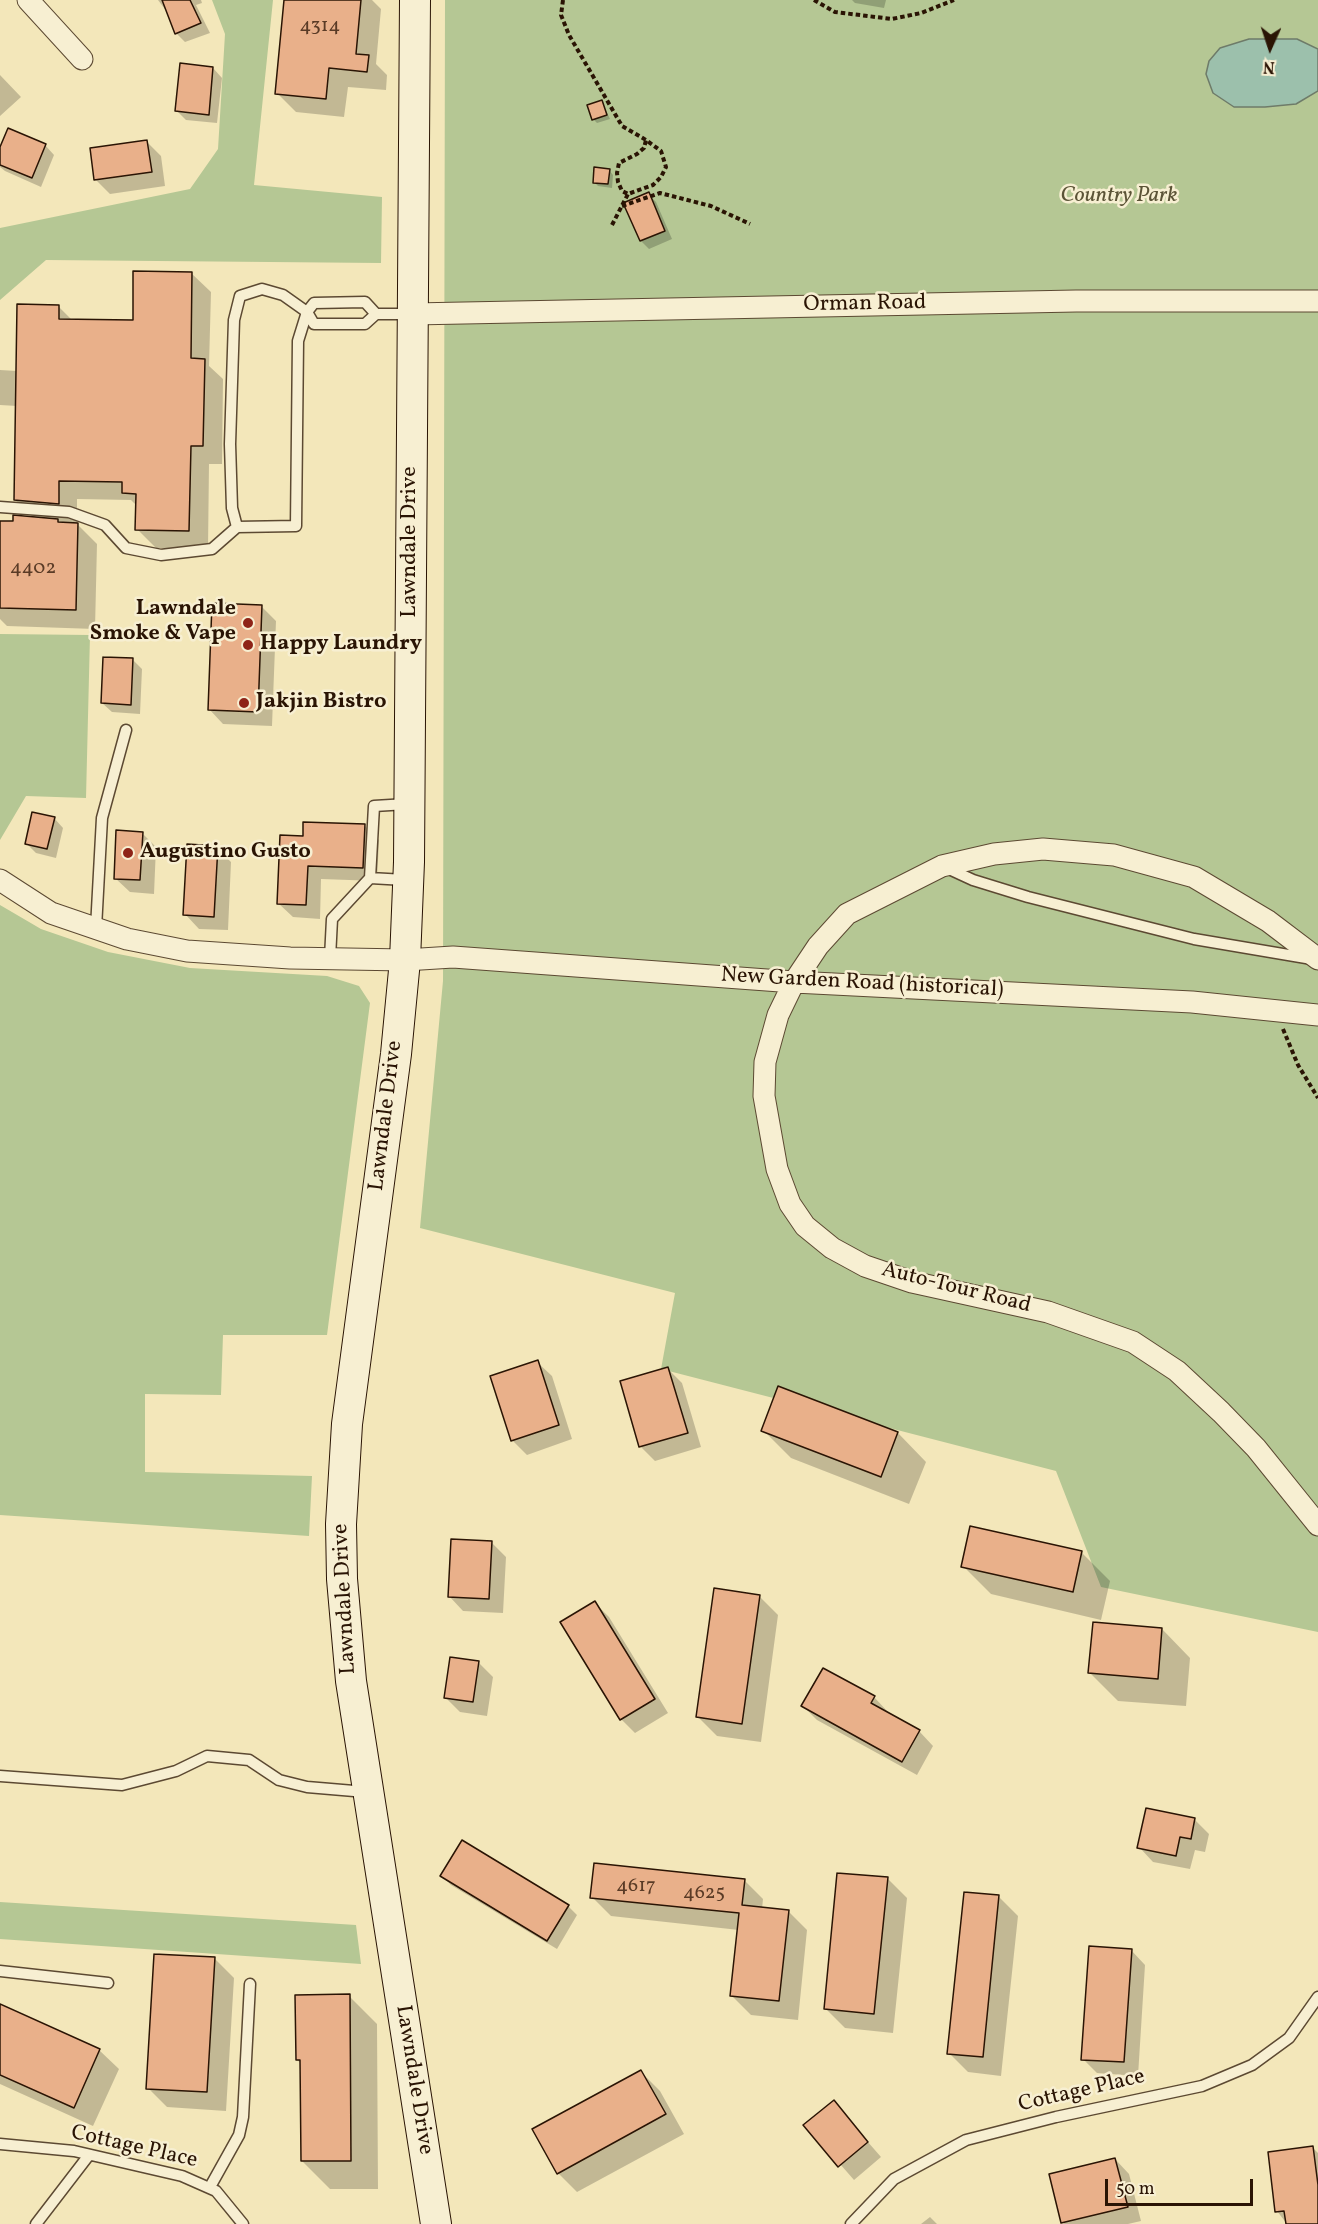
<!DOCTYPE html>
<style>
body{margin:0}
#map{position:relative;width:1318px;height:2224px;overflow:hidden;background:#f3e7ba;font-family:Vollkorn,serif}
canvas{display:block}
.north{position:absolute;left:1240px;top:18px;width:60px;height:60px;-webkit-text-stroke:4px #f7efd2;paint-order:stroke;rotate:183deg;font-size:16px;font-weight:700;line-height:24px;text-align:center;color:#2a1404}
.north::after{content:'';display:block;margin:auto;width:21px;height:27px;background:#2a1404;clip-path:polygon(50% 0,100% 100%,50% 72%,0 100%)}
.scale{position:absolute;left:1105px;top:2179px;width:148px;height:27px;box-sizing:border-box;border:3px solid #2a1404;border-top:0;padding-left:8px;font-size:18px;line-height:21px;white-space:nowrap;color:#2a1404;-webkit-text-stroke:4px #f7efd2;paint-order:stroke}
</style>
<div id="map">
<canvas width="1318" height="2224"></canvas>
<div class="north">N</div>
<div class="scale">50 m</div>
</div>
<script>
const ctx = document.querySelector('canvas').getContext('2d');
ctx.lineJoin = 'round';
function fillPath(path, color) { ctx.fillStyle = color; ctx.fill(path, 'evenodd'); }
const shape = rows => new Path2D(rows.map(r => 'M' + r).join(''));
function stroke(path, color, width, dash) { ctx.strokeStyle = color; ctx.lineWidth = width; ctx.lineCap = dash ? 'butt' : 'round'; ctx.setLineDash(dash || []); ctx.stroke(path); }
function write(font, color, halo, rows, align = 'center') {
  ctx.font = font + ' Vollkorn,serif'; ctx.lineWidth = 5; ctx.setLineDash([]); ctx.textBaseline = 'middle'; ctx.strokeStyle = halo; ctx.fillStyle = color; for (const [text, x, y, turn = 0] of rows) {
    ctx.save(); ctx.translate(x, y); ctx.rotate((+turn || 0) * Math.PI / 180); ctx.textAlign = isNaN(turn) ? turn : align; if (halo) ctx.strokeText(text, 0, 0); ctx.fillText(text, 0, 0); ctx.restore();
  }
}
const green = shape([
 [212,0,273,0,254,185,382,197,381,263,46,260,0,300,0,228,190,189,218,149,225,34],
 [445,0,1318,0,1318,1632,1101,1587,1056,1471,661,1369,675,1293,420,1228,443,981],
 [0,634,90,635,86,798,26,796,0,840],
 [0,905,41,929,108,952,190,968,327,976,359,986,370,1003,327,1335,223,1335,221,1395,145,1394,145,1472,312,1476,309,1536,0,1515],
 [0,1902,356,1925,361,1964,0,1939]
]);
const water = shape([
 [1249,39,1297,39,1318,49,1318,91,1296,104,1265,107,1234,107,1213,93,1206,74,1209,61,1220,48,1249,39]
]);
const shadow = shape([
 [158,0,201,0,202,3,196,5,210,33,185,42,176,33,170,16],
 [286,0,372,0,381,9,376,64,387,75,386,90,348,87,344,117,296,112,277,93],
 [852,0,886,0,884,8,855,3],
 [213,68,222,78,217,123,186,120,177,111],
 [0,75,21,97,0,116],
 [602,102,610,119,597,123,593,119],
 [147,142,161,156,165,186,110,194,96,180],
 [45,145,54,155,41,187,5,171,0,167,0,151],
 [609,170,613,175,612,188,598,186,594,182],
 [648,194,656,202,672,239,649,249,641,241,625,204],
 [191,273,211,292,209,366,223,379,222,464,209,464,208,549,156,548,137,529,137,506,131,500,77,499,77,524,97,544,95,629,7,626,0,619,0,522,34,518,15,500,17,406,0,405,0,370,17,371,59,307,73,321,134,321],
 [261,606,276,621,272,726,223,724,209,709],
 [133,660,142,669,140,714,112,712,102,703],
 [54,818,63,828,56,858,36,853,26,843],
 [365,826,379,840,377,881,321,879,320,919,293,917,278,903,304,837],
 [142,833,156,847,154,894,130,892,115,878],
 [217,848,231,862,228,930,199,929,185,914],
 [537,1362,552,1376,572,1439,527,1455,512,1440],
 [668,1369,682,1383,701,1447,655,1461,640,1446],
 [779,1388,898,1433,926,1462,909,1504,791,1458,763,1430],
 [491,1542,506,1557,503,1613,463,1611,449,1596],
 [1082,1553,1110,1581,1101,1620,991,1594,963,1566],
 [759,1596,778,1615,761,1742,717,1736,698,1717],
 [595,1603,609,1617,668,1713,635,1733,621,1719],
 [1162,1629,1190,1658,1186,1706,1118,1701,1090,1673],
 [479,1663,493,1677,487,1716,460,1712,445,1697],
 [874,1697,888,1712,887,1714,919,1731,933,1746,917,1775,817,1720,803,1706],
 [1194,1819,1209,1834,1205,1852,1195,1850,1190,1869,1153,1862,1139,1847],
 [442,1876,568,1906,577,1915,557,1949,451,1885],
 [888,1879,907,1898,893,2033,845,2028,826,2009],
 [744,1880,763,1899,762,1909,788,1911,807,1930,798,2020,751,2015,732,1996,739,1930,611,1916,592,1897],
 [999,1897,1018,1916,1001,2076,968,2072,949,2053],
 [1131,1950,1145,1965,1138,2076,1097,2073,1083,2059],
 [215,1959,234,1978,226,2111,167,2107,148,2088],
 [349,1996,377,2024,378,2189,330,2189,302,2161,302,2064,297,2060],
 [0,2006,99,2050,119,2069,93,2126,0,2084],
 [641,2072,660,2091,684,2134,577,2192,558,2173],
 [833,2102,881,2157,854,2180,806,2125],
 [1313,2148,1318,2153,1318,2224,1287,2224,1277,2211],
 [1115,2159,1129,2174,1141,2221,1128,2224,1064,2224,1063,2222],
 [930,2217,937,2224,921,2224]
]);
const building = shape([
 [162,0,190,0,201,23,175,34,162,0],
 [284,0,361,0,356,54,369,55,367,72,329,68,326,99,275,94,284,0],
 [180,63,213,67,209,115,175,111,180,63],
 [602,100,607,115,592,120,587,105,602,100],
 [8,128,46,144,32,178,0,165,0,147,8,128],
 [147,140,152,172,94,180,90,148,147,140],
 [594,167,610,169,608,184,593,183,594,167],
 [649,192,665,231,640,241,623,203,649,192],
 [133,271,192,272,191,358,205,359,203,446,191,446,189,531,135,530,136,494,122,493,122,482,59,481,59,504,14,500,17,304,59,305,59,319,133,320,133,271],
 [13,515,58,519,58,522,78,523,76,610,0,608,0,521,13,521,13,515],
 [212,603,262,605,258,712,208,710,212,603],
 [103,657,133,658,131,705,101,703,103,657],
 [32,812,55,817,47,849,25,844,32,812],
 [303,822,365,824,363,868,308,866,306,905,277,904,280,835,303,836,303,822],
 [116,830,143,832,140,880,114,879,116,830],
 [187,844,218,846,214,917,183,915,187,844],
 [538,1360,559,1425,511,1441,490,1376,538,1360],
 [668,1367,688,1433,639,1447,620,1381,668,1367],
 [778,1386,898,1432,881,1477,761,1431,778,1386],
 [970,1526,1082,1551,1073,1592,961,1567,970,1526],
 [451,1539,492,1541,489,1599,448,1597,451,1539],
 [714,1588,760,1595,742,1724,696,1717,714,1588],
 [595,1601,655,1699,620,1720,560,1622,595,1601],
 [1093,1622,1162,1628,1158,1679,1088,1673,1093,1622],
 [450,1657,479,1661,473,1702,444,1698,450,1657],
 [823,1668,875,1696,871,1703,920,1730,902,1762,801,1706,823,1668],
 [1146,1808,1195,1818,1191,1839,1180,1837,1176,1856,1137,1848,1146,1808],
 [462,1840,569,1905,547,1941,440,1876,462,1840],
 [594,1863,745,1879,742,1905,789,1910,779,2001,730,1996,739,1913,590,1898,594,1863],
 [837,1873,888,1877,874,2014,824,2009,837,1873],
 [964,1892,999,1895,983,2057,947,2054,964,1892],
 [1089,1946,1132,1949,1124,2062,1081,2060,1089,1946],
 [154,1954,215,1957,207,2092,146,2089,154,1954],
 [350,1994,351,2161,301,2161,300,2060,296,2060,295,1995,350,1994],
 [0,2004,100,2049,74,2108,0,2075,0,2004],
 [641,2070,666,2114,557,2174,532,2129,641,2070],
 [834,2100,868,2142,838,2167,803,2125,834,2100],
 [1313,2146,1318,2185,1318,2224,1286,2224,1284,2211,1275,2212,1268,2152,1313,2146],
 [1115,2158,1128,2207,1061,2223,1049,2174,1115,2158]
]);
const path = shape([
 [563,0,561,15,569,35,622,126,646,140,661,151,666,167,661,177,653,185,628,194,622,191,618,182,617,173,619,163,637,154,644,148,646,140],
 [814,0,835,12,892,19,921,13,954,0],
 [622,206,660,193,711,206,750,224],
 [612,225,628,194],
 [1283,1029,1298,1065,1318,1098]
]);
const lane = shape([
 [376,314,365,302,314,303,307,312,314,324,365,324,376,314,412,314],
 [0,507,69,512,105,525,126,548,161,555,212,549,237,527,296,526,298,341,307,312,283,295,262,289,240,296,234,320,230,444,232,508,237,527],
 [947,868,973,880,1028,897,1194,939,1312,959],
 [405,880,370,878,374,806,407,804],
 [96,928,102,818,126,730],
 [330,958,332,919,370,878],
 [0,1776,122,1785,176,1771,207,1756,249,1760,279,1780,307,1787,366,1792],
 [0,1971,108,1983],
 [0,2144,74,2151,182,2176,216,2191,243,2224],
 [210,2187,239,2135,243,2117,250,1984],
 [36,2224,89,2155],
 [851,2224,894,2179,966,2140,1056,2117,1202,2086,1252,2065,1289,2038,1318,1997]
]);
const street = shape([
 [28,0,82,59],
 [413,314,1076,301,1318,301],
 [0,880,51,913,127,939,187,951,290,958,405,960,453,957,794,982,1192,1002,1318,1015],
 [1318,959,1268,921,1194,877,1114,855,1043,849,994,854,942,866,847,914,818,946,794,982,778,1015,765,1062,764,1096,777,1169,790,1204,805,1226,832,1248,865,1266,912,1282,1048,1312,1133,1342,1177,1371,1221,1412,1256,1448,1318,1525]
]);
const secondary = shape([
 [415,0,409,862,405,960,396,1054,347,1424,341,1524,342,1579,351,1681,436,2224]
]);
const markers = [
 [248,623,6,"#8f2418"],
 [248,645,6,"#8f2418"],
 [244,703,6,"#8f2418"],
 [128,853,6,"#8f2418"]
];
const numberNames = [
 ["4314",320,27],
 ["4402",33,569],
 ["4617",636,1887],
 ["4625",704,1894]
];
const parkNames = [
 ["Country Park",1119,197]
];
const streetNames = [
 ["Orman Road",865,305,-1],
 ["Lawndale Drive",411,542,-90],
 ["New Garden Road (historical)",862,984,3],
 ["Lawndale Drive",387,1116,-83],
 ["Auto-Tour Road",956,1289,14],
 ["Lawndale Drive",346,1599,-93],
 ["Lawndale Drive",413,2080,81],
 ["Cottage Place",1082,2092,-13],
 ["Cottage Place",134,2148,13]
];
const poiNames = [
 ["Lawndale",236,610,"right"],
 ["Smoke & Vape",236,635,"right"],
 ["Happy Laundry",260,645],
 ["Jakjin Bistro",256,703],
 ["Augustino Gusto",140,853]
];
fillPath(green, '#b5c794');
fillPath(water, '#9cc0ac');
stroke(water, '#6e7b69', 1.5);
fillPath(shadow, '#0003');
fillPath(building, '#e9b08a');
stroke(building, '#2a1404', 1.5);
stroke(lane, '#5c4932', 13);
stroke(street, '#5c4932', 23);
stroke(secondary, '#2a1404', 32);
stroke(path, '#2a1404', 4, [4.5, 3]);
stroke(lane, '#f7efd2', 10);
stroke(street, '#f7efd2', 21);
stroke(secondary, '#f7efd2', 30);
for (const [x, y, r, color] of markers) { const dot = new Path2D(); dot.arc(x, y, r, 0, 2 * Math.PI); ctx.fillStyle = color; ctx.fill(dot); stroke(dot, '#f7efd2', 2); }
write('20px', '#5a3b26', null, numberNames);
write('italic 22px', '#5b5336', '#f7efd2', parkNames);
write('22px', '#2a1404', '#f7efd2', streetNames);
write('bold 22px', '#2a1404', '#f7efd2', poiNames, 'left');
</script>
